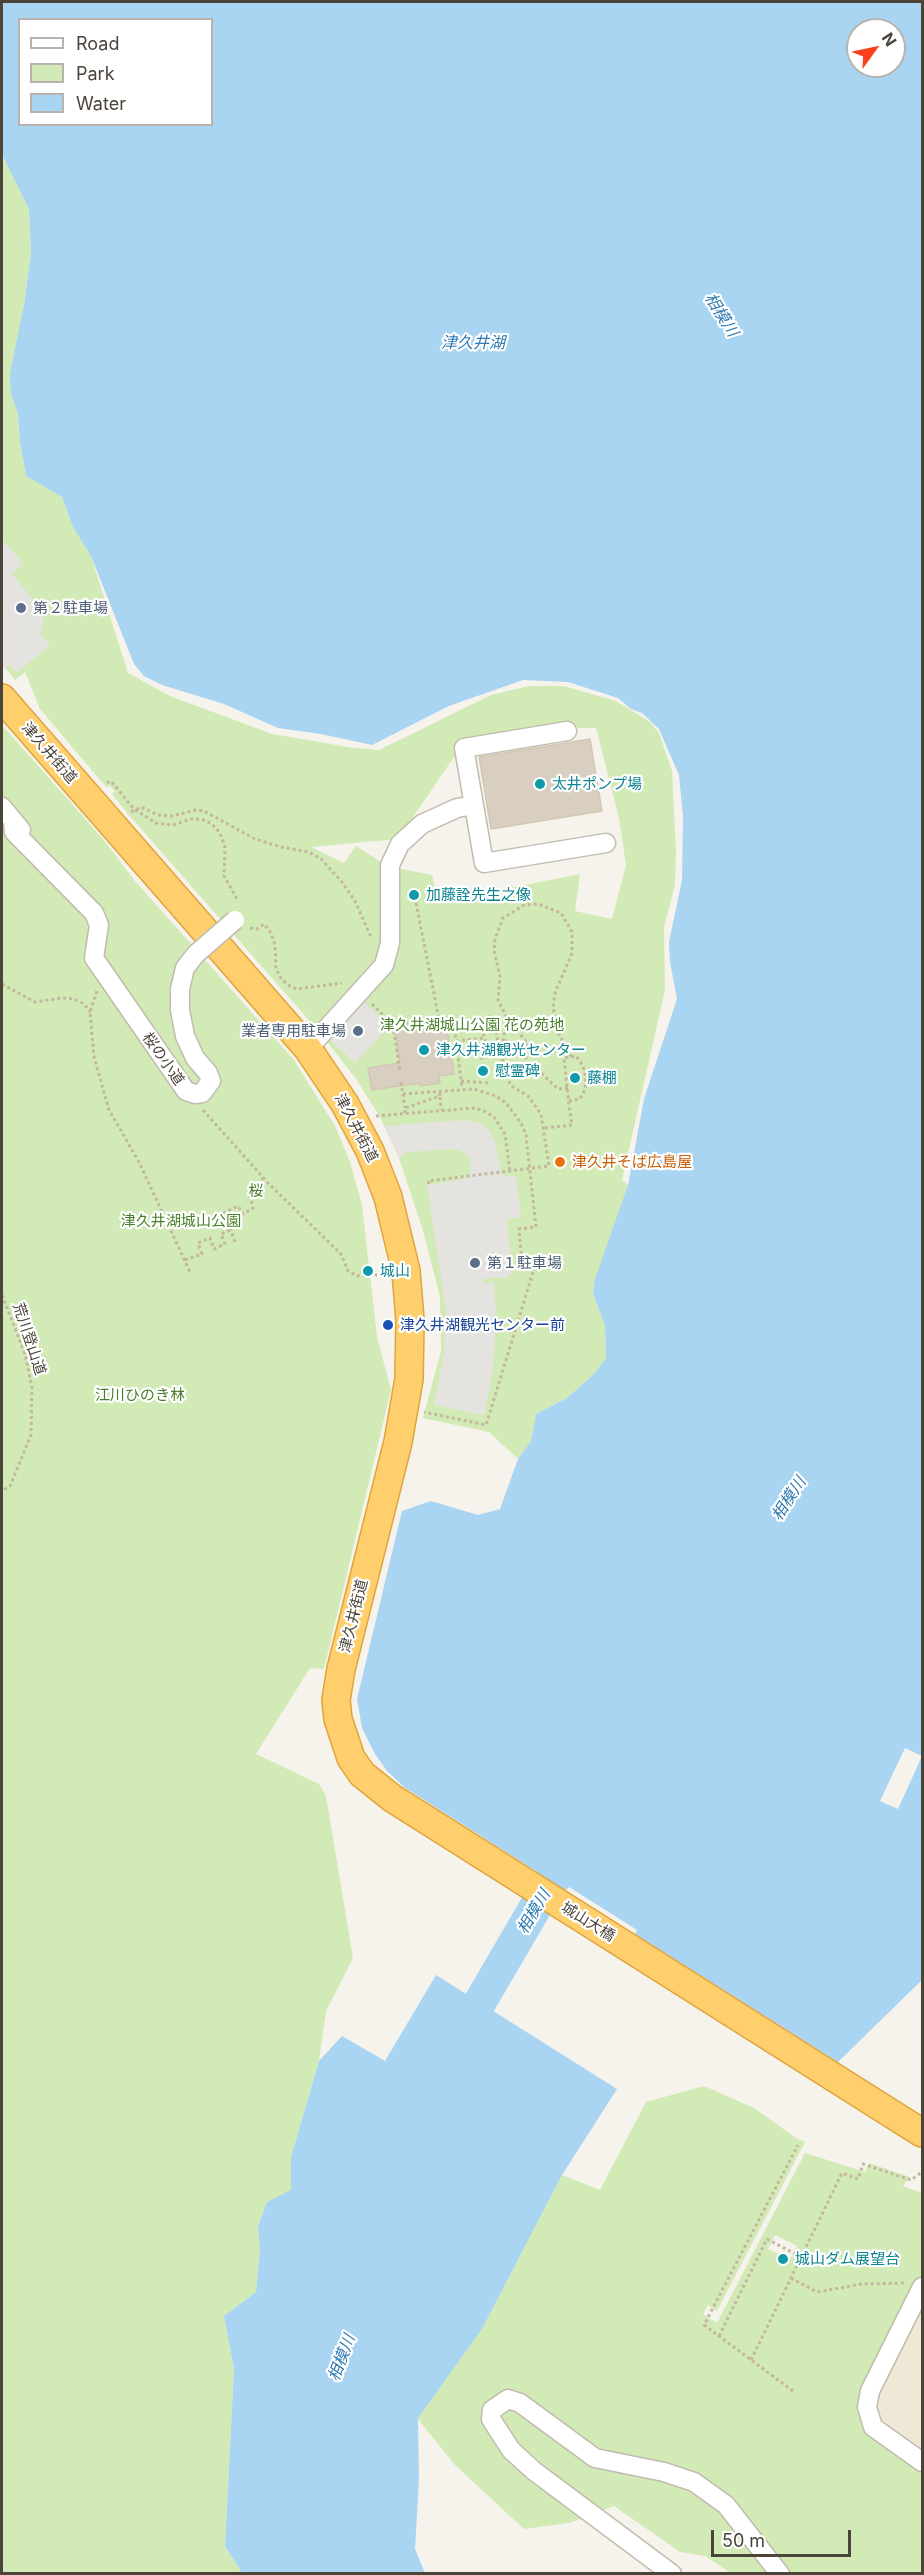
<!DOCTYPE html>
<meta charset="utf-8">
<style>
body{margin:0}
#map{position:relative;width:924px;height:2575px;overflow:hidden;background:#f6f3ec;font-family:Inter,sans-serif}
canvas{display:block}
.frame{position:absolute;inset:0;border:3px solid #4b4439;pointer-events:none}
.legend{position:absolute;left:18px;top:18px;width:195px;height:108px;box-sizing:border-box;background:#fff;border:2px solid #b7b4b0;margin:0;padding:8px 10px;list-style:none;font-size:18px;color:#4b4439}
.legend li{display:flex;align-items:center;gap:12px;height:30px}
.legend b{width:30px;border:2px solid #b7b4b0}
.north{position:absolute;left:846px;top:18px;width:60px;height:60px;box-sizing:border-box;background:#fff;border:2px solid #b7b4b0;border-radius:50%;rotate:57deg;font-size:16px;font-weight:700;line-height:24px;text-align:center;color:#4b4439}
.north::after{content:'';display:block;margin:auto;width:21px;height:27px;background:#fc3f1d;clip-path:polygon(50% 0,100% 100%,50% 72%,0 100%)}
.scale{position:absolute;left:711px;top:2530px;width:140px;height:27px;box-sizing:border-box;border:3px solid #4b4439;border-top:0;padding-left:8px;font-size:18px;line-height:21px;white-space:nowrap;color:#4b4439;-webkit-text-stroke:4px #fff;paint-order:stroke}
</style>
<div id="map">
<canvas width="924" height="2575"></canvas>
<div class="frame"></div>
<ul class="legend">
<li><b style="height:8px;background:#fff"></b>Road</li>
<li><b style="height:16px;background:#d2eab5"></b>Park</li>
<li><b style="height:16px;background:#a9d4f2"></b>Water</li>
</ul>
<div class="north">N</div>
<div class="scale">50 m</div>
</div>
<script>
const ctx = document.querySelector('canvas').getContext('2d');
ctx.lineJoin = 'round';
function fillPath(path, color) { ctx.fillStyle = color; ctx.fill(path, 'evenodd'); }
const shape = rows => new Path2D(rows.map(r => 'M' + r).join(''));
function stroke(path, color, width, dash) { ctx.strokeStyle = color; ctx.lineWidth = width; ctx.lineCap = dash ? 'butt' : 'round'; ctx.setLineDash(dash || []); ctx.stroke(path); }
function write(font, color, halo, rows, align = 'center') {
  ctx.font = font + ' Inter,"Noto Sans JP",sans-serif'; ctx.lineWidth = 4.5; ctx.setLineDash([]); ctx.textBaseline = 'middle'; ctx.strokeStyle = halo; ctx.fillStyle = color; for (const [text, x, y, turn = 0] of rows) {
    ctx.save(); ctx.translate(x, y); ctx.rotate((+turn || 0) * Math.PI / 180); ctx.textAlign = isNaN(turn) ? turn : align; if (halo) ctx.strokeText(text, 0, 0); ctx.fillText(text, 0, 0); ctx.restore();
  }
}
const education = shape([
 [922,2304,922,2454,879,2422,875,2404]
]);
const green = shape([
 [2,146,4,159,29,209,31,254,11,394,18,414,20,442,26,476,62,497,73,527,91,556,128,673,170,696,272,734,354,748,379,750,491,695,529,686,563,686,616,701,650,722,659,733,672,771,676,851,675,885,664,927,665,990,622,1180,628,1185,593,1294,605,1325,606,1358,594,1374,567,1398,536,1414,531,1441,518,1459,489,1432,423,1418,441,1351,440,1297,424,1234,399,1158,379,1115,356,1079,321,1034,128,814,112,794,115,791,110,786,106,787,40,709,25,672,15,680,2,664],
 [538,728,596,728,619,818,626,865,612,919,575,911,580,874,439,902,432,875,397,868,383,863,356,846,344,863,311,847,398,839,467,738],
 [2,725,103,839,135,881,294,1060,335,1126,350,1162,362,1205,377,1337,391,1390,324,1669,310,1668,256,1754,319,1784,326,1796,353,1958,326,2011,319,2061,291,2157,291,2191,267,2202,258,2225,260,2251,256,2292,224,2316,234,2369,225,2546,242,2573,2,2573],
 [704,2086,754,2108,796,2138,805,2142,717,2311,708,2305,703,2314,717,2323,805,2153,865,2172,869,2163,910,2177,903,2186,922,2193,922,2287,860,2402,866,2429,922,2471,922,2573,731,2573,705,2556,680,2552,614,2506,569,2523,524,2529,455,2465,417,2418,482,2329,562,2175,600,2190,646,2102],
 [775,2235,797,2246,790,2259,768,2249]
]);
const parking = shape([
 [2,539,23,563,12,574,42,611,44,623,40,634,50,646,16,673,10,665,5,669,2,664],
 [361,999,390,1026,355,1063,326,1036],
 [465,1120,482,1124,488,1129,495,1142,501,1172,507,1177,516,1176,521,1217,507,1219,512,1272,506,1279,503,1277,481,1279,484,1283,494,1282,496,1320,493,1369,484,1415,434,1405,444,1354,446,1311,427,1185,464,1179,471,1172,470,1158,460,1150,455,1149,407,1152,399,1158,384,1126]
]);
const water = shape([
 [2,2,922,2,922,1980,838,2062,635,1934,637,1930,569,1887,566,1890,404,1787,387,1771,375,1754,362,1728,357,1699,402,1511,431,1501,478,1515,500,1509,518,1459,531,1441,536,1414,567,1398,594,1374,606,1358,605,1325,593,1294,595,1279,628,1185,644,1099,677,999,670,962,669,942,682,880,683,817,679,775,659,729,642,713,631,709,618,698,568,682,523,680,449,706,372,745,321,734,278,728,224,704,162,685,144,676,134,664,91,556,73,527,62,497,26,476,20,442,18,414,11,394,10,374,24,304,31,254,29,209,4,159,2,146],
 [20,20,212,20,212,124,20,124],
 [858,30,894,30,894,66,858,66],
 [436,1975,617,2089,562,2175,482,2329,418,2418,419,2478,415,2549,425,2573,242,2573,225,2546,234,2369,224,2316,256,2292,260,2251,258,2226,267,2202,291,2190,291,2157,319,2061,342,2036,385,2061]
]);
const pier = shape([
 [905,1748,922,1756,898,1809,880,1801]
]);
const river = shape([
 [463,2042,476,2009,574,1841]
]);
const building = shape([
 [590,739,602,811,491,829,479,757,590,739],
 [446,1021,454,1074,439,1076,440,1083,420,1086,419,1083,372,1090,368,1068,400,1063,395,1028,446,1021]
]);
const path = shape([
 [107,783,111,781,134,809,156,823,173,825,191,819,201,819,212,824,220,833,225,847,224,876,238,901],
 [131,812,141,807,158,815,172,816,195,810,204,811,255,839,281,847,309,852,321,859,342,882,355,901,371,937],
 [416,903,439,1019],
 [250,928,257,929,264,924,271,933,275,945,276,969,282,980,290,986,297,989,342,983],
 [2,984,35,1002,62,998,74,999,84,1004,90,1012],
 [97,991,90,1012,94,1057,109,1110,139,1162,190,1272],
 [372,1004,393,1025,453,1017,462,1088],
 [489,1015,496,1030,498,1043,507,1041,513,1048,527,1043],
 [476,1017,485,1038,485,1049,481,1062],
 [481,1024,491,1018],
 [393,1025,400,1072],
 [517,1030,527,1043,528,1052,524,1063,527,1070,539,1071,558,1089,568,1088],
 [456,1041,484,1038],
 [461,1081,488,1083],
 [401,1082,405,1108],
 [403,1094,474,1089,496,1096,506,1103,521,1123,526,1135,536,1227,519,1229,522,1265,534,1269,486,1425,424,1412],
 [440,1097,441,1110],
 [203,1110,268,1183,341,1254,348,1271,357,1276,377,1275],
 [405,1113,405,1108,440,1096,439,1090],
 [376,1116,474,1108,484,1111,494,1117,505,1134,510,1171],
 [545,1128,572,1125,569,1105,564,1058,576,1056,583,1066,586,1078,585,1090,580,1099,569,1101],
 [429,1184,428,1181,549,1166,541,1114,528,1096,510,1085,507,1066,497,1053,503,1042,506,1025,506,1016,498,1000,500,977,494,950,495,939,503,918,524,905,538,904,561,913,572,932,572,953,555,993,553,1008,558,1032,571,1057],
 [235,1242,224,1213,238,1206,243,1214,253,1208,249,1192,263,1178],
 [185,1260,202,1254,198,1243,210,1238,214,1249,225,1244,221,1234,230,1230],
 [2,1295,25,1354,32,1388,31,1435,10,1486,2,1491],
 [791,2278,817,2292,862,2284,906,2283],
 [719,2336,767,2239,801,2257],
 [751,2360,842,2173,858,2179,863,2164,911,2180,922,2172],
 [793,2391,704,2325,798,2145]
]);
const minor = shape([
 [567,731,464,748,484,863,606,843],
 [2,807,21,830],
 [13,821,14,832,94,913,99,925,94,958,186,1091,195,1094,202,1093,211,1081,208,1073,195,1058,185,1036,180,1010,180,989,185,968,196,954],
 [308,1049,384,965,390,943,390,865,400,844,422,824,457,808,474,805],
 [922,2287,870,2391,867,2407,873,2427,922,2462],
 [672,2574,534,2471,511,2450,491,2419,492,2410,508,2399,520,2403,595,2458,664,2472,694,2482,726,2505,780,2574]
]);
const highway = shape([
 [2,698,308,1049,345,1104,370,1151,388,1197,406,1271,410,1320,409,1379,398,1442,341,1669,336,1700,338,1719,351,1758,362,1774,392,1798,922,2133]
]);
const minorBridge = shape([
 [196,954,235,920]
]);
const markers = [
 [21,608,6,"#5c6f8a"],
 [540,784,6,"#0f9aa8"],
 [414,895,6,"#0f9aa8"],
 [358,1031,6,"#5c6f8a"],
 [424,1050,6,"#0f9aa8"],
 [483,1071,6,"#0f9aa8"],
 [575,1078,6,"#0f9aa8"],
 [560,1162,6,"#e8710a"],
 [475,1263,6,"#5c6f8a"],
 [368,1271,6,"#0f9aa8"],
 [388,1325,6,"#1a4fb4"],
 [783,2259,6,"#0f9aa8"]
];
const serviceNames = [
 ["第２駐車場",33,608],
 ["業者専用駐車場",346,1031,"right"],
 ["第１駐車場",487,1263]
];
const streetNames = [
 ["津久井街道",49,753,49],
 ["桜の小道",163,1059,55],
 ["津久井街道",356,1128,62],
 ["荒川登山道",29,1339,72],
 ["津久井街道",354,1616,-76],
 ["城山大橋",588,1922,32]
];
const cultureNames = [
 ["太井ポンプ場",552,784],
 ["加藤詮先生之像",426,895],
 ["津久井湖観光センター",436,1050],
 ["慰霊碑",495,1071],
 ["藤棚",587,1078],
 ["城山",380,1271],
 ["城山ダム展望台",795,2259]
];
const parkNames = [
 ["津久井湖城山公園 花の苑地",472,1025],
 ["桜",256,1191],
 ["津久井湖城山公園",181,1221],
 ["江川ひのき林",140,1395]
];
const foodNames = [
 ["津久井そば広島屋",572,1162]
];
const transitNames = [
 ["津久井湖観光センター前",400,1325]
];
const waterNames = [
 ["相模川",721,315,58],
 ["津久井湖",473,343],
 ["相模川",789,1499,-57],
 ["相模川",534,1912,-59],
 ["相模川",342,2358,-69]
];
fillPath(education, '#efe8d6');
fillPath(green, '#d2eab5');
fillPath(parking, '#e5e3e0');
fillPath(water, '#a9d4f2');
fillPath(pier, '#f6f3ec');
stroke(river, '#a9d4f2', 33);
fillPath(building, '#d8cfc1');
stroke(building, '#d3c7b4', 1.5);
stroke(minor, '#c2bbae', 21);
stroke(highway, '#e0a43c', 30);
stroke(path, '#c4b79f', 3, [3, 3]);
stroke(minor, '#fff', 18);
stroke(highway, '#ffcf6e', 27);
stroke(minorBridge, '#c2bbae', 21, []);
stroke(minorBridge, '#fff', 18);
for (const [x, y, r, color] of markers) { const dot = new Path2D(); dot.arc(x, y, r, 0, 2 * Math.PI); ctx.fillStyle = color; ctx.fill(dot); stroke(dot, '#fff', 2); }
write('15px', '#4e5e75', '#fff', serviceNames, 'left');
write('15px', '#4b4439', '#fff', streetNames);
write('15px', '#0d838f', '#fff', cultureNames, 'left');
write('15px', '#4a7f2a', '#fff', parkNames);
write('15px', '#c56008', '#fff', foodNames, 'left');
write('15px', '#164399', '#fff', transitNames, 'left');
write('italic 16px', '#2e7ab2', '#fff', waterNames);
</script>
